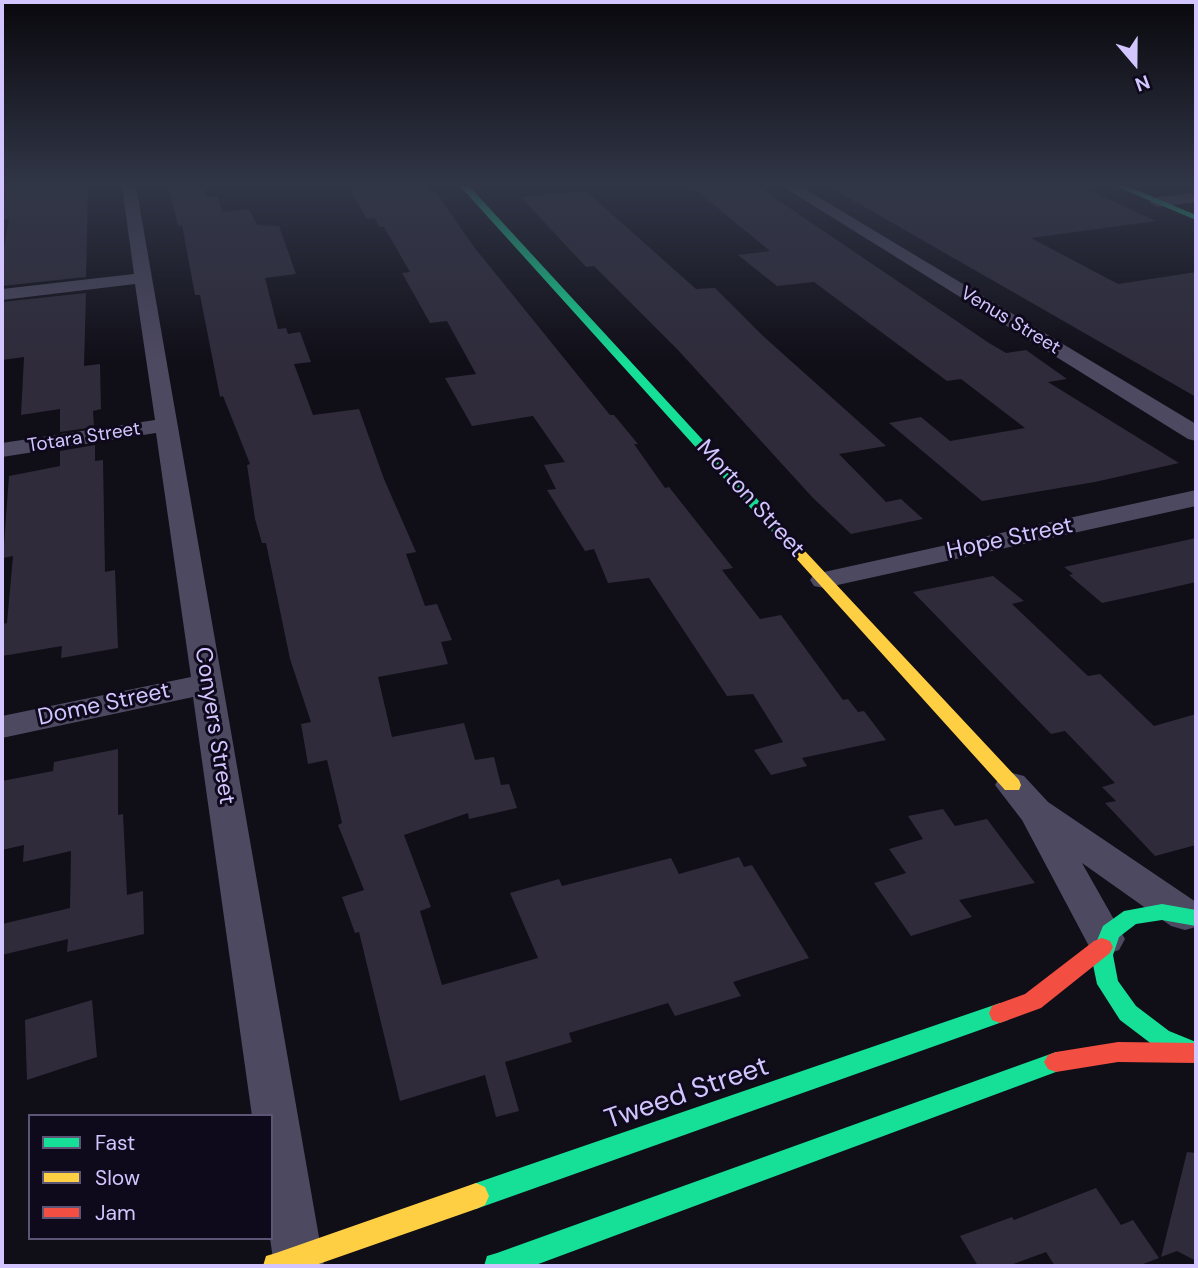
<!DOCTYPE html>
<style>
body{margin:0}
#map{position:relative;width:1198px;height:1268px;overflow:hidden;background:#100e17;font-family:"DM Sans",sans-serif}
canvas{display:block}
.frame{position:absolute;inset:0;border:4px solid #d3c5ff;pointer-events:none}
.legend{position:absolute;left:28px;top:1114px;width:245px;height:126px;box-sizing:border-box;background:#0f0a1b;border:2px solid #5d5576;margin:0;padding:9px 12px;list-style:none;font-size:21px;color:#d3c5ff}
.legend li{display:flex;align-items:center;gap:14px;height:35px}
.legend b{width:35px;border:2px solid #5d5576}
.north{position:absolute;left:1100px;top:28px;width:70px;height:70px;-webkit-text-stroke:5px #0f0a1b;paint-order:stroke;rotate:160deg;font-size:19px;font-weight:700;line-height:28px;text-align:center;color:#d3c5ff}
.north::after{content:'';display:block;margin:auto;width:24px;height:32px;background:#d3c5ff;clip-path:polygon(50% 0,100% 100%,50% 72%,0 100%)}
</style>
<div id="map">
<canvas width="1198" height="1268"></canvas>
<div class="frame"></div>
<ul class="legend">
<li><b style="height:9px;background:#16e098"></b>Fast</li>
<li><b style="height:9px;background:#ffcf43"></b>Slow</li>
<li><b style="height:9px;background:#f24e42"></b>Jam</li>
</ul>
<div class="north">N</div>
</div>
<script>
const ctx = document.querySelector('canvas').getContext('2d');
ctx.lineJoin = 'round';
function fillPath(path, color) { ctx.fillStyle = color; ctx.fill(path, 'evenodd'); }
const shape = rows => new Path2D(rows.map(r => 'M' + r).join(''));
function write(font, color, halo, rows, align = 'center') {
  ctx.font = font + ' "DM Sans",sans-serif'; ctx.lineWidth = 6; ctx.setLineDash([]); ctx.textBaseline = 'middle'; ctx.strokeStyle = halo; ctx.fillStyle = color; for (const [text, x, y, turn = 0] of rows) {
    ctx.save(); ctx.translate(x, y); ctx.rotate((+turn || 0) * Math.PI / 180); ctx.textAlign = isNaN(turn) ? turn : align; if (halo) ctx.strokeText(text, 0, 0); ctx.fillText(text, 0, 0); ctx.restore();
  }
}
const building = shape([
 [6,186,88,186,86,277,2,286,2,258,9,219,2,220],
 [168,186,204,190,206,197,218,196,222,212,249,209,257,225,279,226,296,274,265,278,278,329,286,328,288,334,300,332,311,362,294,364,313,415,359,409,384,479,416,552,406,554,425,606,437,604,452,640,441,642,448,664,378,677,392,737,464,723,475,760,494,757,501,785,509,784,517,808,469,819,468,813,404,835,431,907,420,911,442,985,538,958,510,893,559,879,562,886,671,858,679,874,739,857,744,867,752,865,809,958,733,982,741,996,675,1016,668,1003,569,1033,572,1042,505,1062,519,1111,496,1117,485,1075,400,1101,359,932,355,933,342,897,364,890,338,825,342,823,327,760,308,764,301,724,311,722,290,659,266,543,262,543,255,519,247,465,250,464,223,396,220,397,200,295,195,295,182,225,178,226],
 [397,186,425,186,429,192,435,191,474,247,610,415,614,415,638,444,634,444,665,488,669,487,733,568,722,570,760,619,781,615,843,700,848,699,858,712,864,711,886,740,802,758,807,766,771,775,754,750,783,742,753,694,727,696,649,578,608,583,594,549,585,551,547,490,556,489,544,465,565,462,533,416,472,426,445,378,476,374,447,321,430,323,402,273,410,272,384,227,380,227,374,218,367,219,350,190],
 [691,186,757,186,989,343,1006,353,1026,350,1067,379,1048,382,1179,463,1095,482,982,501,889,423,921,417,950,441,1025,428,961,379,947,381,814,282,777,286,738,255,770,251],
 [828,186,1080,186,1156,221,1031,238,1118,284,1196,272,1196,397],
 [586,191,696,289,715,288,763,336,886,446,839,454,886,502,901,499,923,519,851,534,813,498,678,350,594,266,586,267,521,197],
 [86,293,84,366,100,364,101,409,93,411,94,427,60,432,60,409,21,415,24,357,2,360,2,302],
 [95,445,95,461,103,460,105,572,115,570,118,648,61,658,62,646,2,656,2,624,7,623,13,556,3,558,9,476,60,466,60,451],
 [1196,538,1196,582,1157,591,1102,603,1069,575,1073,574,1064,567],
 [993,576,1024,601,1012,604,1088,676,1100,674,1154,726,1196,714,1196,845,1155,856,1105,803,1116,801,1102,787,1115,783,1065,731,1051,734,913,592],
 [118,749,118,815,123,814,127,895,143,891,144,934,67,952,68,939,2,955,2,924,70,908,71,851,23,862,24,845,2,850,2,781,53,771,54,762],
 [943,809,955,826,987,819,1035,883,959,900,972,917,911,936,874,883,906,873,889,849,923,839,908,816],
 [92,1000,97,1057,27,1080,25,1020],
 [1187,1152,1196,1153,1196,1261,1177,1251,1161,1257],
 [1096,1188,1121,1225,1133,1220,1159,1258,1138,1266,1055,1266,1046,1252,1008,1266,978,1266,960,1236,1012,1217,1014,1220]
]);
const street = shape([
 [122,186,136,186,324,1266,274,1266,270,1238,271,1116,252,1116,193,697,2,738,2,716,191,677,156,433,2,457,2,443,155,420,135,284,2,300,2,289,134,274,122,186],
 [782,186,800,186,1196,424,1196,441,1188,439,782,186],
 [1196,193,1196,202,1157,207,1149,202,1157,197,1196,193],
 [1196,490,1196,506,824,588,814,586,810,580,814,574,824,572,1196,490],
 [1012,773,1024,776,1048,802,1196,902,1196,927,1185,930,1171,926,1082,863,1125,939,1119,950,1105,955,1091,950,1022,820,995,785,1000,776,1012,773]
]);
const fast = shape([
 [460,186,469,186,803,549,805,552,803,555,793,555,460,186],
 [1115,186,1127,186,1196,215,1196,220,1115,186],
 [1162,904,1196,910,1196,926,1162,920,1136,924,1119,937,1113,955,1118,981,1136,1006,1169,1031,1196,1042,1196,1056,1188,1059,1153,1045,1120,1020,1097,984,1091,955,1103,926,1124,911,1162,904],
 [1000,1003,1008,1006,1011,1013,1008,1020,476,1209,467,1205,463,1196,467,1187,476,1183,1000,1003],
 [1056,1052,1064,1055,1068,1062,1064,1069,533,1266,484,1266,487,1256,497,1253,1056,1052]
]);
const slow = shape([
 [798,548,803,549,1019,780,1021,785,1019,790,1005,790,793,555,791,552,793,549,798,548],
 [476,1183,485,1187,489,1196,485,1205,476,1209,313,1266,263,1266,266,1256,276,1253,476,1183]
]);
const jam = shape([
 [1102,938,1110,941,1113,947,1110,953,1041,1008,1000,1023,992,1020,989,1013,992,1006,1025,994,1094,941,1102,938],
 [1118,1042,1196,1043,1196,1063,1118,1062,1056,1072,1048,1069,1044,1062,1048,1055,1056,1052,1118,1042]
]);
const farStreetnames = [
 ["Venus Street",1010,321,31],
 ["Totara Street",84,438,-9]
];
const streetNames = [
 ["Morton Street",750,499,48],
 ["Hope Street",1010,539,-12],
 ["Dome Street",104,705,-12],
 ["Conyers Street",214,726,81]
];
const nearStreetnames = [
 ["Tweed Street",687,1094,-19]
];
fillPath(building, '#2f2b3b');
fillPath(street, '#4d4961');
fillPath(fast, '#16e098');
fillPath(slow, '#ffcf43');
fillPath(jam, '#f24e42');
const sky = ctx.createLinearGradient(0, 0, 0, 364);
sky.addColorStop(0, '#09080d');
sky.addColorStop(0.51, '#313647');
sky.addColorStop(1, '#31364700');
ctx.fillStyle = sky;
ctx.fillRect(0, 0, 1198, 364);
write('19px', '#d3c5ff', '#0f0a1b', farStreetnames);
write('23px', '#d3c5ff', '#0f0a1b', streetNames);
write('28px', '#d3c5ff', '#0f0a1b', nearStreetnames);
</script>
